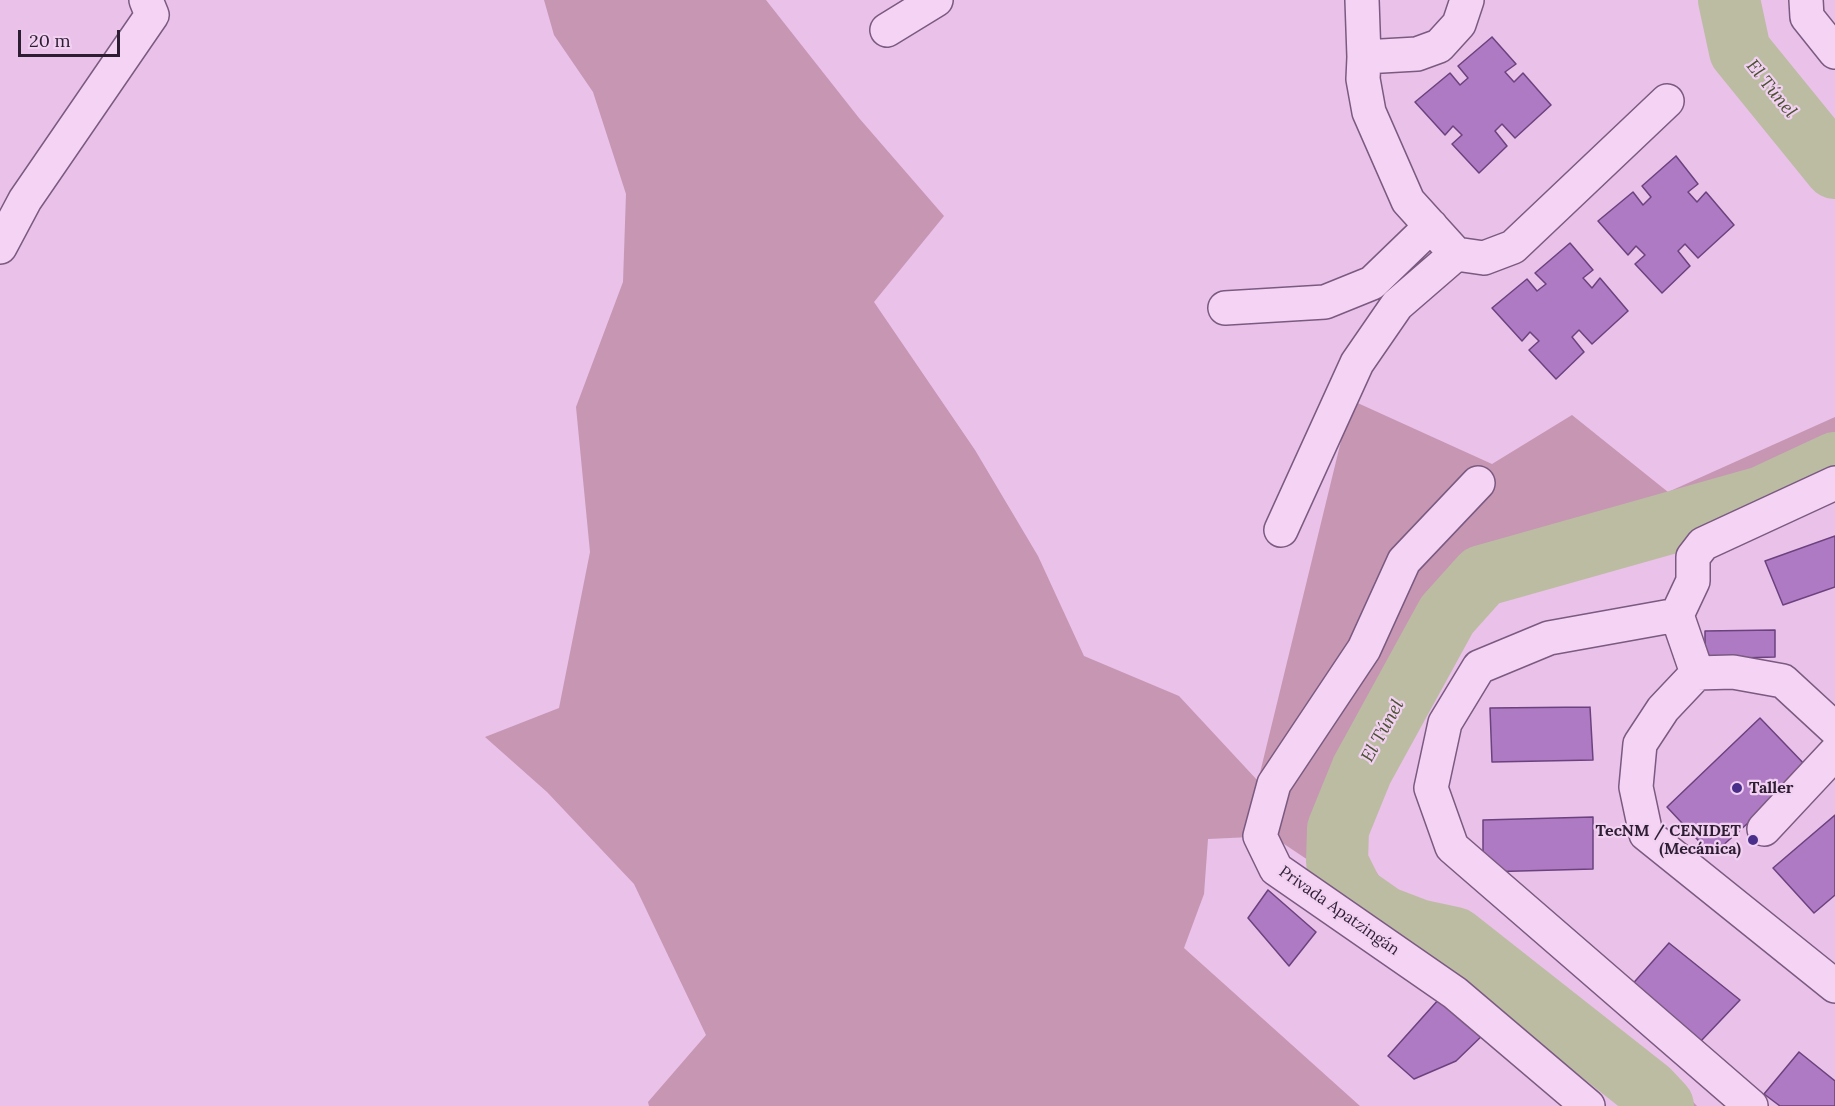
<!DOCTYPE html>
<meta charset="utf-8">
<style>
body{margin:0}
#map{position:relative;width:1835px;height:1106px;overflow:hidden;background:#e9c1e9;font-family:Lora,serif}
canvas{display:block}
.scale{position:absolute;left:18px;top:30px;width:102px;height:27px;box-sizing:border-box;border:3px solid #2d1d32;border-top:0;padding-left:8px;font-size:18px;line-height:21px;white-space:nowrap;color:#2d1d32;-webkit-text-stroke:4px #f1d0f2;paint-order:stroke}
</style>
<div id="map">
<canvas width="1835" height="1106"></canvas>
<div class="scale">20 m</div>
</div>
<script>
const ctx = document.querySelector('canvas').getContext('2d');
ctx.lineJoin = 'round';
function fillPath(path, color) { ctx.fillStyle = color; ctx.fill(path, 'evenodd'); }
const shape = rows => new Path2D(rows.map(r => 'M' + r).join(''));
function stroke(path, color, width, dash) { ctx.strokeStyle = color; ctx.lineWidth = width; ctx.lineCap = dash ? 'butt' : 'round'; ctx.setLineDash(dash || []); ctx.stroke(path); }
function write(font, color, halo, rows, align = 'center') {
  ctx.font = font + ' Lora,serif'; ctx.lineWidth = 4.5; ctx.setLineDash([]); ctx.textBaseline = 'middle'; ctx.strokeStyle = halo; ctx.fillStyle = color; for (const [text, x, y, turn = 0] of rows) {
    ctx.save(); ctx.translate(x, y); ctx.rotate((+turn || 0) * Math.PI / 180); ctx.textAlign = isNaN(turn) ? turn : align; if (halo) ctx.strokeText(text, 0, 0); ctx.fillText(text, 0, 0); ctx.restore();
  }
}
const green = shape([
 [544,0,766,0,859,118,944,216,874,302,975,450,1038,556,1084,656,1179,696,1258,781,1351,400,1492,464,1572,415,1668,492,1835,417,1835,481,1713,531,1573,566,1502,579,1474,611,1454,646,1426,697,1369,819,1364,855,1384,883,1412,900,1451,910,1483,929,1665,1072,1697,1106,1638,1106,1466,962,1366,920,1337,903,1320,868,1272,836,1208,839,1204,894,1184,948,1360,1106,649,1106,648,1102,706,1035,634,884,547,792,485,737,559,708,590,552,576,407,623,282,626,194,593,92,554,35]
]);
const river = shape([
 [1729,0,1740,51,1835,168],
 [1663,1106,1648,1090,1455,938,1418,930,1384,917,1354,896,1337,862,1338,829,1362,770,1447,615,1482,576,1762,497,1835,463]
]);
const building = shape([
 [1492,37,1516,64,1505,72,1514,82,1523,73,1551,105,1515,138,1502,124,1495,131,1507,146,1479,173,1452,144,1462,135,1453,126,1445,135,1415,102,1450,73,1460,85,1468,78,1458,66,1492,37],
 [1676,156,1698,184,1688,192,1697,202,1706,192,1734,225,1698,258,1685,244,1678,251,1690,266,1662,293,1635,264,1645,255,1636,246,1628,255,1598,221,1633,192,1643,205,1651,197,1642,186,1676,156],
 [1570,243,1593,270,1583,278,1592,288,1600,278,1628,311,1592,344,1579,330,1572,337,1584,352,1556,379,1529,350,1539,341,1530,332,1522,341,1492,308,1527,279,1537,291,1546,284,1535,273,1570,243],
 [1835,536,1835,587,1783,605,1765,561,1835,536],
 [1775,630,1775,657,1705,659,1705,631,1775,630],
 [1590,707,1593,760,1492,762,1490,708,1590,707],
 [1760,718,1809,769,1712,855,1667,807,1760,718],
 [1835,815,1835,895,1814,913,1773,868,1835,815],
 [1593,817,1593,869,1483,872,1483,820,1593,817],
 [1268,890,1316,932,1289,966,1248,918,1268,890],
 [1669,943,1740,1000,1700,1042,1629,988,1669,943],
 [1439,999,1489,1029,1456,1061,1414,1079,1388,1056,1439,999],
 [1799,1052,1835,1081,1835,1106,1780,1106,1764,1094,1799,1052]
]);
const minor = shape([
 [1362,0,1364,57,1417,54,1439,46,1459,24,1467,0],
 [1806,0,1807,17,1835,52],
 [887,30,936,0],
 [1364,57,1363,79,1369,112,1408,201,1456,254,1484,258,1513,247,1667,101],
 [0,247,25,200,152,15,146,0],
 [1225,308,1325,302,1372,283,1431,226],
 [1478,483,1404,561,1364,649,1274,784,1260,836,1276,869,1455,993,1588,1106],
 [1281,530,1357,363,1397,305,1456,254],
 [1677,615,1549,638,1479,667,1445,723,1431,788,1452,847,1751,1106],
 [1697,673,1677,615,1693,581,1693,557,1703,544,1835,483],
 [1835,729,1783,681,1733,672,1697,673,1663,709,1640,744,1636,787,1646,834,1835,986],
 [1764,829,1835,753]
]);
const markers = [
 [1737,788,6,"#492f8b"],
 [1753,840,6,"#492f8b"]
];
const poiNames = [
 ["Taller",1749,788],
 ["TecNM / CENIDET",1741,831,"right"],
 ["(Mecánica)",1741,849,"right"]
];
const streetNames = [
 ["Privada Apatzingán",1339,911,35]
];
const waterNames = [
 ["El Túnel",1771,89,51],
 ["El Túnel",1383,731,-61]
];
fillPath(green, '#c696b3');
stroke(river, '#bcbca3', 62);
fillPath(building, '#ae7ac4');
stroke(building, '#6b427e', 1.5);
stroke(minor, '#7a5a81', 36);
stroke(minor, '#f5d3f5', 33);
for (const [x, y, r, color] of markers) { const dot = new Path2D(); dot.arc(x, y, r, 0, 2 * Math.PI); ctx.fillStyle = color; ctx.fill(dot); stroke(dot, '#f1d0f2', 2); }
write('bold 16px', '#2d1d32', '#f1d0f2', poiNames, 'left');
write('16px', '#2d1d32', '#f1d0f2', streetNames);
write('italic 18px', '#49512e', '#f1d0f2', waterNames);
</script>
